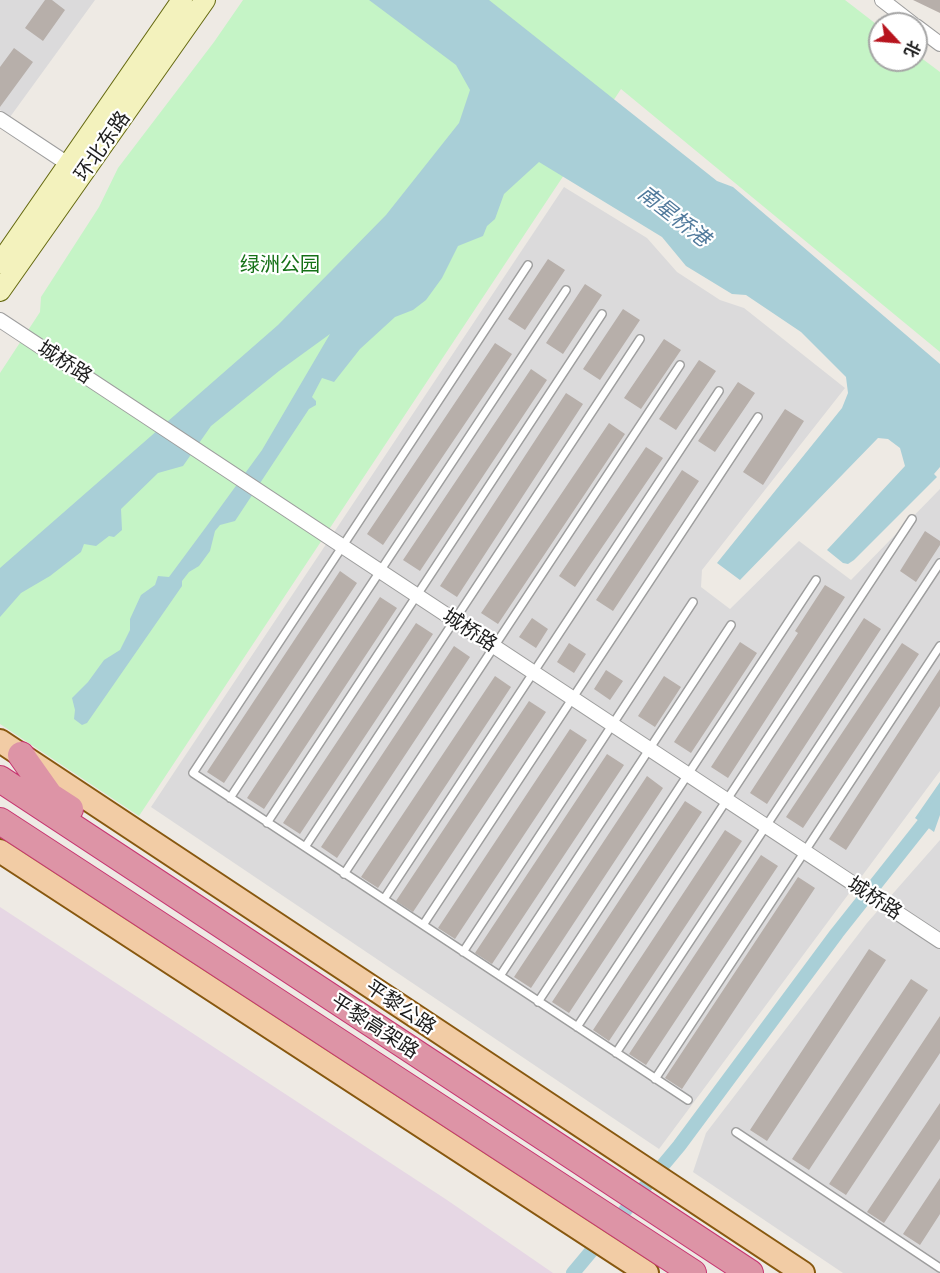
<!DOCTYPE html>
<meta charset="utf-8">
<style>
body{margin:0}
#map{position:relative;width:940px;height:1273px;overflow:hidden;background:#eeeae4;font-family:"Exo 2","Noto Sans SC",sans-serif}
canvas{display:block}
.north{position:absolute;left:868px;top:12px;width:60px;height:60px;box-sizing:border-box;background:#fff;border:2px solid #a5a5a5;border-radius:50%;rotate:116deg;font-size:16px;font-weight:700;line-height:24px;text-align:center;color:#1d1d1d}
.north::after{content:'';display:block;margin:auto;width:21px;height:27px;background:#b7141e;clip-path:polygon(50% 0,100% 100%,50% 72%,0 100%)}
</style>
<div id="map">
<canvas width="940" height="1273"></canvas>
<div class="north">北</div>
</div>
<script>
const ctx = document.querySelector('canvas').getContext('2d');
ctx.lineJoin = 'round';
function fillPath(path, color) { ctx.fillStyle = color; ctx.fill(path, 'evenodd'); }
const shape = rows => new Path2D(rows.map(r => 'M' + r).join(''));
function stroke(path, color, width, dash) { ctx.strokeStyle = color; ctx.lineWidth = width; ctx.lineCap = dash ? 'butt' : 'round'; ctx.setLineDash(dash || []); ctx.stroke(path); }
function write(font, color, halo, rows, align = 'center') {
  ctx.font = font + ' "Exo 2","Noto Sans SC",sans-serif'; ctx.lineWidth = 4.5; ctx.setLineDash([]); ctx.textBaseline = 'middle'; ctx.strokeStyle = halo; ctx.fillStyle = color; for (const [text, x, y, turn = 0] of rows) {
    ctx.save(); ctx.translate(x, y); ctx.rotate((+turn || 0) * Math.PI / 180); ctx.textAlign = isNaN(turn) ? turn : align; if (halo) ctx.strokeText(text, 0, 0); ctx.fillText(text, 0, 0); ctx.restore();
  }
}
const residential = shape([
 [0,0,95,0,10,117,0,110],
 [564,187,647,238,677,272,720,300,744,308,845,388,702,570,701,587,730,609,799,541,851,580,940,489,940,771,659,1149,151,807],
 [940,840,940,1273,843,1273,693,1172,706,1133,867,923]
]);
const industrial = shape([
 [0,907,447,1200,553,1273,0,1273]
]);
const park = shape([
 [243,0,845,0,880,27,880,60,916,60,916,54,940,72,940,352,621,89,139,816,0,724,0,373,40,312,41,297,99,207,118,168,214,42]
]);
const water = shape([
 [369,0,489,0,717,181,733,187,940,364,940,467,934,474,937,477,854,560,848,564,843,563,827,550,905,466,900,448,888,439,878,438,740,580,717,563,842,408,848,393,846,377,801,332,746,295,732,294,686,266,662,237,539,162,504,194,495,219,487,226,483,236,458,246,442,278,426,300,413,310,395,317,360,349,334,382,322,378,312,397,316,401,316,405,309,409,235,521,220,525,215,531,210,551,199,566,189,572,182,581,182,586,87,723,82,725,74,719,75,710,72,698,88,682,104,660,120,650,130,630,130,619,141,595,155,585,158,576,169,577,206,527,262,450,330,334,279,371,211,426,183,466,158,473,121,509,122,530,114,537,109,536,96,546,84,544,81,552,50,576,21,593,0,617,0,568,278,325,386,215,459,123,470,90,456,65],
 [940,782,940,815,934,832,915,818]
]);
const canal = shape([
 [573,1273,679,1146,837,933,940,803]
]);
const building = shape([
 [45,0,52,0,65,10,43,41,25,28],
 [913,0,940,0,940,13],
 [14,48,33,62,0,107,0,67],
 [548,259,565,270,525,330,508,319],
 [585,284,602,295,563,354,546,343],
 [623,309,640,320,600,380,583,369],
 [664,339,681,350,641,409,624,398],
 [495,343,512,354,383,545,367,534],
 [699,360,716,371,676,430,659,419],
 [531,369,547,380,420,571,403,560],
 [738,382,755,393,715,452,698,441],
 [566,393,583,404,457,597,440,586],
 [785,409,804,421,763,485,743,472],
 [609,423,625,434,498,624,481,613],
 [646,447,663,458,575,587,559,576],
 [682,470,699,481,613,611,596,600],
 [925,531,940,541,940,545,916,582,900,571],
 [340,571,357,583,224,783,207,772],
 [825,585,845,597,728,778,711,767,798,633,795,631],
 [380,597,397,608,264,809,247,798],
 [532,618,548,629,536,648,519,637],
 [864,618,881,629,767,804,750,793],
 [416,623,433,634,300,834,283,823],
 [740,642,757,653,691,753,674,742],
 [569,643,586,654,574,673,557,662],
 [902,643,919,654,803,828,786,817],
 [454,646,470,657,337,858,321,847],
 [940,669,940,706,846,850,829,839],
 [606,670,623,681,610,700,594,689],
 [495,676,511,687,378,888,361,877],
 [664,676,681,687,655,727,638,716],
 [529,701,546,712,413,912,396,901],
 [570,729,587,740,455,939,438,928],
 [607,754,624,765,492,964,475,953],
 [647,776,663,788,531,988,514,977],
 [685,801,702,812,569,1013,552,1002],
 [725,830,742,841,609,1041,593,1030],
 [761,855,778,866,646,1065,629,1054],
 [798,877,815,888,682,1089,665,1078],
 [869,949,886,960,767,1141,750,1130],
 [911,979,928,990,809,1170,792,1159],
 [940,1016,940,1053,846,1195,829,1184],
 [940,1103,940,1139,884,1223,867,1212],
 [940,1178,940,1214,920,1245,903,1234]
]);
const lane = shape([
 [528,265,193,773,688,1100],
 [230,798,566,290],
 [267,823,602,314],
 [305,847,640,339],
 [344,874,680,365],
 [384,899,719,391],
 [423,925,758,417],
 [463,952,693,602],
 [500,976,731,625],
 [538,1002,816,580],
 [577,1027,912,519],
 [616,1053,940,563],
 [655,1079,940,646],
 [736,1132,940,1268]
]);
const street = shape([
 [882,0,913,24],
 [916,26,940,44],
 [0,119,68,164],
 [0,320,940,941]
]);
const secondary = shape([
 [0,263,182,0],
 [0,291,205,0]
]);
const primary = shape([
 [0,741,803,1273],
 [0,851,647,1273]
]);
const highway = shape([
 [21,755,50,796,70,809],
 [0,779,750,1273],
 [0,821,693,1273]
]);
const streetNames = [
 ["环北东路",102,146,-55],
 ["城桥路",65,362,33],
 ["城桥路",470,630,33],
 ["城桥路",875,898,33],
 ["平黎公路",401,1007,34],
 ["平黎高架路",375,1026,33]
];
const parkNames = [
 ["绿洲公园",280,264]
];
const waterNames = [
 ["南星桥港",674,216,38]
];
fillPath(residential, '#dbdadb');
fillPath(industrial, '#e6d7e4');
fillPath(park, '#c5f4c6');
fillPath(water, '#a9cfd7');
stroke(canal, '#a9cfd7', 14);
fillPath(building, '#b7afaa');
stroke(lane, '#9e9e9e', 10);
stroke(street, '#9e9e9e', 16);
stroke(secondary, '#656910', 22);
stroke(primary, '#88580f', 26);
stroke(highway, '#c73671', 28);
stroke(lane, '#fff', 7);
stroke(street, '#fff', 14);
stroke(secondary, '#f3f2bd', 20);
stroke(primary, '#f2cca5', 22);
stroke(highway, '#dd94a6', 26);
write('20px', '#1d1d1d', '#fff', streetNames);
write('20px', '#167118', '#fff', parkNames);
write('italic 21px', '#517a9c', '#fff', waterNames);
</script>
